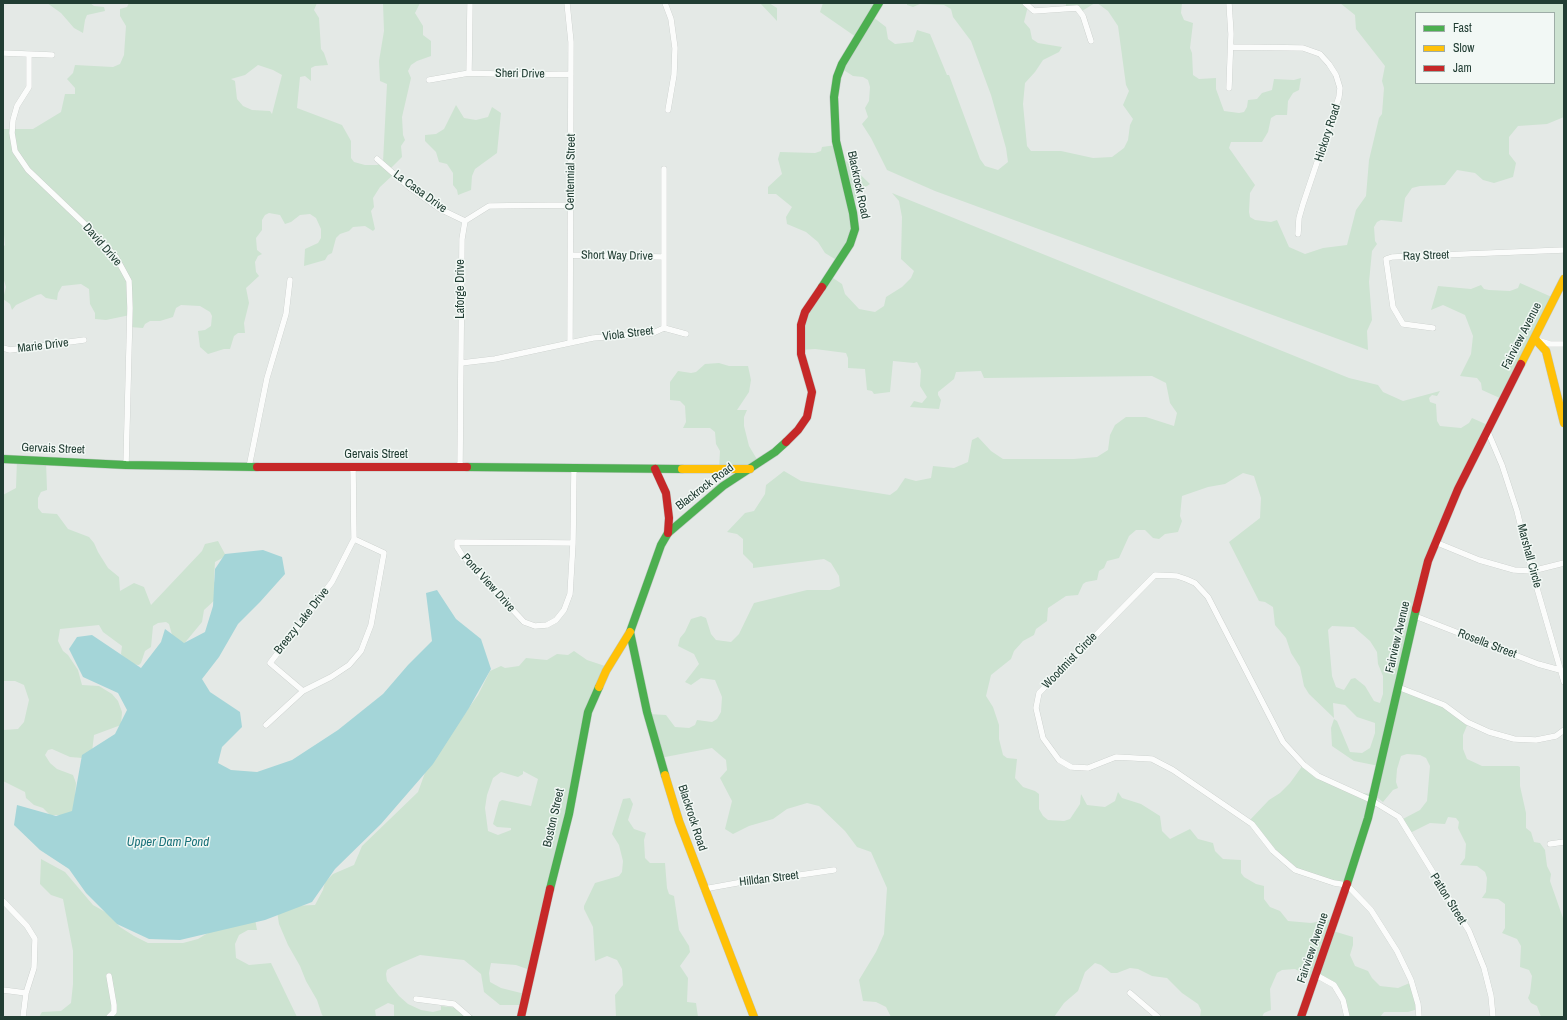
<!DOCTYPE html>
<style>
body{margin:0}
#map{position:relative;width:1567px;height:1020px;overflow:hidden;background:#e4e9e6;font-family:"Archivo Narrow",sans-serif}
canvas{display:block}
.frame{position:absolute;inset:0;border:4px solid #213d33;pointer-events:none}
.legend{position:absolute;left:1415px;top:12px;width:140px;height:72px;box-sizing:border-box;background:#f2f8f5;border:1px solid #9eada7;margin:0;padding:5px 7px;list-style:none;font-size:12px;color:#213d33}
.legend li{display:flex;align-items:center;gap:8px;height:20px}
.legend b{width:20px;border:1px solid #9eada7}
</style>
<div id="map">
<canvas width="1567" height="1020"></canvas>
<div class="frame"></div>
<ul class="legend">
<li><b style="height:5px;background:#4caf50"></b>Fast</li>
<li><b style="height:5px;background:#ffc107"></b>Slow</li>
<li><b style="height:5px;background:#c62828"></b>Jam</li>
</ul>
</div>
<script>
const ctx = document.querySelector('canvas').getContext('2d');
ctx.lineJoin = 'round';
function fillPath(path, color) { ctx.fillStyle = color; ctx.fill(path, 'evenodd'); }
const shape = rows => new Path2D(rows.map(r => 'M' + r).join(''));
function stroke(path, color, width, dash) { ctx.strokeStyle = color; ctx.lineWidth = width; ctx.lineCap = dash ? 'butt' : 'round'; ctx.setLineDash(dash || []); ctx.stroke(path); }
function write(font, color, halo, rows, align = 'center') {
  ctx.font = font + ' "Archivo Narrow",sans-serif'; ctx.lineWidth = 3; ctx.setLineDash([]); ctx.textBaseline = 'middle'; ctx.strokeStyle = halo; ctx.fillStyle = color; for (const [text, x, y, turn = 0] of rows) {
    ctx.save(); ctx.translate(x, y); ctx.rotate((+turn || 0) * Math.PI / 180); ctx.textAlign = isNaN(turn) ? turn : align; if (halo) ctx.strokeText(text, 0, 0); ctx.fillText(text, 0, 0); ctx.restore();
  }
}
const green = shape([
 [47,3,90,3,94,6,104,7,105,11,87,15,85,20,83,33,74,28,61,13],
 [129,3,317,3,314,10,319,18,321,49,324,53,328,65,315,66,311,68,311,81,305,76,300,77,297,108,342,125,351,141,351,158,354,162,365,165,377,165,383,162,387,84,380,81,379,61,384,31,383,3,420,3,415,13,423,26,423,35,431,41,431,56,417,61,411,65,408,71,411,78,402,117,403,135,405,140,401,146,402,157,390,169,394,174,380,187,373,198,374,207,371,211,375,229,373,231,365,226,353,227,349,231,340,234,336,238,332,253,328,255,325,260,304,266,305,249,318,243,321,238,321,229,316,218,310,214,300,215,291,222,285,224,280,215,269,213,265,215,262,220,262,230,256,238,257,250,262,254,258,256,255,262,256,272,259,276,246,288,249,303,244,323,245,333,238,333,234,336,230,349,224,349,208,354,200,347,198,331,205,330,211,326,212,316,210,312,200,306,181,305,176,308,173,317,160,321,150,321,145,324,143,328,130,327,130,315,106,320,95,319,95,313,90,304,89,289,81,284,62,286,58,293,57,300,46,298,41,294,37,295,16,305,12,310,10,304,3,299,6,287,3,277,3,247,5,245,3,224,3,129,33,129,61,112,65,94,75,94,75,88,67,79,73,73,75,65,113,67,120,64,124,55,126,26,120,16,120,9,127,7],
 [258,65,273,70,282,75,272,114,270,111,252,110,243,106,237,99,235,81,231,79,245,75],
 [760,3,769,3,777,8,777,21],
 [823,3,873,3,876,6,873,17,886,27,888,39,895,44,913,42,917,30,930,34,947,75,949,75,980,159,985,166,998,170,1008,162,1006,148,991,95,971,41,953,17,951,9,944,5,920,4,913,7,907,5,907,3,1026,3,1028,6,1024,22,1030,29,1032,39,1038,43,1062,47,1059,52,1043,60,1035,72,1025,83,1023,104,1027,146,1031,151,1061,151,1093,158,1112,157,1124,148,1128,140,1130,125,1133,119,1123,105,1129,91,1126,85,1118,26,1108,11,1097,3,1182,3,1181,13,1184,20,1193,23,1190,48,1192,53,1193,75,1199,79,1216,78,1216,89,1224,111,1239,113,1244,112,1247,107,1248,100,1257,99,1262,93,1272,90,1274,79,1294,80,1301,78,1299,90,1293,93,1288,101,1287,115,1276,115,1271,118,1268,132,1262,142,1231,142,1229,148,1255,185,1250,193,1249,212,1250,217,1255,220,1271,222,1277,220,1289,247,1305,254,1323,248,1347,245,1356,210,1366,196,1369,160,1379,118,1382,114,1384,88,1382,81,1385,66,1356,29,1355,15,1340,3,1564,3,1564,117,1547,124,1518,126,1509,137,1509,154,1516,163,1513,177,1494,183,1483,180,1475,173,1457,170,1445,185,1420,186,1412,188,1405,198,1402,222,1381,220,1377,222,1374,227,1375,241,1377,244,1372,251,1369,282,1372,320,1367,331,1368,350,935,191,887,170,871,138,862,124,868,117,865,108,869,101,870,87,868,80,863,77,853,76,842,69,856,37,820,12],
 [1416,13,1554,13,1554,83,1416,83],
 [1066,3,1095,3,1082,11,1066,8],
 [456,105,464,118,476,120,488,117,492,107,501,113,497,153,475,169,472,176,471,190,458,195,457,190,453,185,453,173,447,164,439,162,436,152,425,141,425,135,436,134,444,129],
 [836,145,840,155,870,184,858,192,852,209,854,231,838,261,825,253,818,242,806,232,787,224,786,217,792,207,776,194,768,194,768,187,782,174,778,159,780,152,815,153,821,151,822,147],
 [892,193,1349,378,1378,385,1383,392,1403,401,1440,391,1437,396,1432,395,1429,398,1430,402,1436,404,1437,421,1440,426,1461,428,1469,423,1472,418,1490,426,1432,549,1399,686,1445,704,1468,723,1463,735,1463,749,1467,759,1482,766,1518,766,1520,767,1520,786,1526,813,1526,828,1531,832,1534,842,1540,843,1545,850,1547,866,1551,874,1550,881,1564,921,1564,1017,1541,1017,1537,1006,1531,1003,1528,998,1530,993,1532,976,1529,970,1520,967,1521,946,1517,939,1502,933,1505,928,1505,904,1498,899,1482,898,1486,892,1487,878,1485,872,1477,866,1460,865,1465,858,1466,844,1458,828,1459,822,1456,818,1448,817,1445,824,1430,823,1410,833,1401,820,1420,810,1427,801,1430,766,1426,758,1420,755,1407,754,1401,756,1397,769,1396,782,1398,788,1393,790,1383,802,1374,795,1347,884,1312,874,1297,868,1279,853,1249,821,1269,800,1280,793,1290,783,1303,765,1314,773,1360,793,1373,794,1379,766,1354,761,1332,746,1331,728,1334,719,1337,721,1350,752,1362,753,1370,748,1375,733,1375,723,1357,717,1345,705,1333,703,1334,718,1309,694,1304,686,1300,667,1291,653,1286,638,1275,625,1273,607,1265,602,1259,601,1229,542,1260,518,1261,498,1254,476,1243,473,1225,484,1208,487,1182,496,1180,516,1182,521,1178,532,1165,534,1159,539,1153,538,1145,530,1136,530,1129,536,1119,558,1107,561,1104,568,1099,571,1097,580,1086,582,1083,584,1078,595,1066,596,1048,608,1047,621,1036,629,1034,635,1023,641,1014,651,1011,659,991,675,986,696,993,707,999,725,999,739,1003,755,1007,758,1017,759,1015,778,1023,787,1035,791,1039,794,1039,809,1043,816,1048,820,1064,821,1070,819,1080,804,1081,794,1087,805,1105,807,1115,801,1118,792,1122,798,1141,804,1160,816,1162,831,1170,839,1190,829,1198,839,1213,843,1215,851,1223,859,1241,860,1241,873,1244,877,1256,884,1264,886,1264,899,1270,907,1280,911,1288,921,1311,923,1334,919,1333,931,1353,937,1353,945,1350,955,1355,966,1368,971,1372,978,1380,986,1398,988,1412,982,1418,1009,1408,1012,1384,1012,1380,1017,1348,1017,1335,986,1318,976,1314,979,1295,969,1282,970,1277,973,1270,989,1271,1010,1264,1013,1262,1017,1200,1017,1201,1010,1198,1004,1182,993,1167,978,1152,976,1138,969,1130,968,1117,973,1111,973,1101,965,1095,963,1085,972,1078,991,1064,1003,1054,1017,891,1017,886,1007,876,1002,863,1001,859,980,876,952,884,934,887,888,871,852,857,847,845,831,819,806,807,803,787,809,773,819,749,826,733,834,725,829,732,801,720,778,727,770,726,760,712,748,660,758,649,714,666,715,675,727,689,728,695,725,697,720,712,722,717,719,721,712,722,697,715,680,701,678,691,685,685,682,699,664,694,654,678,646,680,638,685,632,691,619,701,616,706,618,711,634,716,640,731,642,739,634,754,603,807,590,830,590,840,586,839,576,831,563,824,559,753,568,753,564,743,554,743,539,737,534,727,532,745,513,754,511,765,494,766,485,784,471,801,481,890,495,897,490,905,478,916,481,931,478,933,466,954,468,968,462,972,440,978,437,991,451,1003,459,1074,459,1097,457,1108,450,1110,435,1115,425,1126,417,1146,417,1174,426,1177,413,1170,403,1166,383,1152,376,984,378,981,371,956,372,954,379,938,392,938,395,941,400,939,409,910,407,914,401,922,403,927,397,920,386,921,370,917,362,914,363,893,361,890,392,874,394,872,391,867,390,865,369,848,368,848,358,846,353,815,349,800,350,801,325,830,276,842,284,845,294,859,309,875,312,884,306,886,297,902,287,911,278,914,271,901,259,902,217,899,201],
 [1332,626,1354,627,1370,641,1377,652,1378,664,1383,676,1383,694,1380,703,1374,701,1365,686,1355,678,1351,679,1344,690,1336,687,1332,676,1328,630],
 [1520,283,1554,298,1502,399,1482,390,1481,383,1477,378,1460,376,1471,354,1473,336,1465,315,1443,305,1431,310,1438,286,1471,289,1481,285,1484,289,1489,290,1510,291,1518,288],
 [719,363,729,366,748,366,751,380,749,392,737,410,747,410,744,417,744,426,749,446,758,461,750,467,719,468,720,451,716,444,715,432,710,428,683,428,686,422,685,406,680,401,670,400,670,382,678,371,691,373,696,372,705,364],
 [17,459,46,461,47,490,41,492,38,498,38,508,42,513,57,514,68,529,89,537,94,543,98,552,108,568,119,577,120,591,134,583,144,587,151,605,202,551,205,544,218,541,226,556,215,562,214,578,217,598,204,610,202,622,183,645,174,642,169,624,166,622,158,623,153,626,151,647,145,651,141,663,139,665,128,664,121,654,122,646,103,632,99,625,60,629,58,641,63,651,68,655,78,670,82,685,99,686,112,694,118,701,122,712,121,725,94,735,92,752,83,758,70,757,52,749,48,750,45,755,50,763,57,769,73,775,76,783,74,815,50,815,43,808,34,805,26,798,25,792,3,781,3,730,18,729,24,722,29,700,24,685,15,681,3,681,3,495,16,488],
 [574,651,587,660,608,667,589,711,530,970,516,965,491,963,489,973,490,982,501,988,525,994,522,1005,500,1005,484,992,481,974,464,960,420,955,392,967,387,970,386,974,387,981,399,996,408,1004,421,1010,433,1012,441,1010,441,1006,459,1008,475,1017,394,1017,394,1005,388,1003,375,1010,376,1017,324,1017,322,1015,317,1000,306,981,300,966,288,945,279,924,277,911,290,906,315,905,323,890,325,882,333,874,354,865,362,846,418,792,426,770,433,758,478,695,490,671,501,666,505,668,519,666,526,658,547,660,557,654,568,655],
 [523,771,538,779,531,806,502,800,499,802,493,824,497,827,511,828,511,830,498,835,488,831,485,808,487,795,493,778,501,772,518,777,523,774],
 [630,798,633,804,628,820,634,829,646,833,644,840,645,858,650,863,665,863,667,888,669,894,674,896,679,930,689,946,690,952,680,966,688,978,687,1002,696,1003,698,1017,616,1017,615,995,623,985,622,969,617,960,607,956,595,961,593,927,584,909,584,906,595,883,619,876,622,872,623,861,619,845,612,834,623,799],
 [41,859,65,872,93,905,107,913,120,927,134,936,148,943,183,943,198,939,219,926,255,919,257,930,248,930,239,935,235,944,236,958,249,965,271,963,297,1017,39,1017,42,1012,61,1011,71,1003,73,984,73,951,63,899,51,895,40,884]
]);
const water = shape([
 [263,550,282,557,285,574,260,602,238,624,219,657,202,679,210,692,240,712,242,727,222,747,218,763,231,770,257,772,292,760,338,730,383,694,408,665,432,641,426,593,437,590,456,619,481,639,491,669,469,708,433,764,381,824,335,869,312,902,265,920,180,940,149,939,117,924,86,893,69,869,40,850,14,825,17,805,56,816,72,811,82,755,115,734,127,710,118,693,83,677,69,649,77,637,92,635,141,668,161,642,165,629,184,643,205,632,213,606,215,569,225,554]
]);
const street = shape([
 [567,3,571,42,570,342],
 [665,3,671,19,675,48,674,75,668,110],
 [1025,3,1034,11,1077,8,1083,16,1091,41],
 [1229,3,1231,34,1229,88],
 [1231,47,1303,48,1320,54,1329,64,1336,75,1340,88,1339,97,1303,204,1299,218,1298,234],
 [3,53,52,55],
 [29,55,29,87,17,106,13,120,12,133,15,151,28,170,93,232,116,257,129,281,130,308,126,465],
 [469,73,470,3],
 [429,80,469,73,525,75,571,74],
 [377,159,409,187,440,209,465,221],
 [571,255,664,257],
 [664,328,664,169],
 [664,328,686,334],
 [1433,328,1403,324,1393,307,1386,259,1392,257,1564,250],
 [1537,340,1550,344,1564,344],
 [3,348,10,350,84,340],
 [461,363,495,359,593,338,653,333,664,328],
 [1488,432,1502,465,1517,511,1532,571,1564,682],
 [249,467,267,378,286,314,290,280],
 [353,467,354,539,332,582,270,663,303,691,331,677,349,665,361,651,371,625,384,553,354,539],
 [460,467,462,239,465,221,489,206,570,205],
 [457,542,573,543,570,594,564,610,556,620,547,625,535,626,524,622,462,555,457,547,457,542],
 [1435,542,1479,560,1514,570,1532,571,1564,563],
 [573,543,574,468],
 [1415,616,1538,664,1560,670],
 [1398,687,1444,705,1467,722,1489,732,1514,739,1536,740,1556,736,1564,730],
 [266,725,303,691],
 [1550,844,1564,842],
 [704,889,748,881,793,876,834,870],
 [3,901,27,926,35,939,34,968,26,993,23,1017],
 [1316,975,1334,985,1343,1000,1347,1017],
 [3,990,26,993],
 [1130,993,1158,1017],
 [416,999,454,1004,469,1017],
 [109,1017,114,1012,114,1005,109,976],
 [1419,1017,1418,1004,1411,980,1397,951,1371,910,1347,885,1334,883,1295,870,1273,851,1252,824,1173,770,1152,759,1116,757,1088,768,1071,767,1059,760,1043,738,1036,708,1039,693,1155,575,1177,576,1186,579,1195,583,1208,597,1283,742,1304,765,1318,776,1371,800,1399,817,1469,931,1484,968,1491,996,1493,1017]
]);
const fast = shape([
 [822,287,850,244,855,229,853,213,836,141,834,97,837,77,842,64,879,3],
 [3,459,126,465,257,467],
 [467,467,682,469],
 [665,775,647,712,630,632,661,545,668,533,723,486,775,452,786,442],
 [1347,884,1368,818,1416,609],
 [550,889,569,814,588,712,599,687]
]);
const slow = shape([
 [1535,339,1546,351,1564,423],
 [1521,364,1564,279],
 [682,469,750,469],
 [599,687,606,671,630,632],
 [665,775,679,821,754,1017]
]);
const jam = shape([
 [786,442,798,430,807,417,812,392,801,354,801,325,805,312,822,287],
 [257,467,467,467],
 [655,469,666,493,669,518,668,533],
 [1416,609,1428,561,1458,489,1521,364],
 [521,1017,550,889],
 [1301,1017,1347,884]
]);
const streetNames = [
 ["Sheri Drive",520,74,1],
 ["Hickory Road",1328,133,-72],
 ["Centennial Street",571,172,-89],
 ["Blackrock Road",858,185,78],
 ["La Casa Drive",420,192,36],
 ["David Drive",102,245,49],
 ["Short Way Drive",617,256,1],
 ["Ray Street",1426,256,-2],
 ["Laforge Drive",461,289,-90],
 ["Viola Street",628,334,-7],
 ["Fairview Avenue",1522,336,-63],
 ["Marie Drive",43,346,-7],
 ["Gervais Street",53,449,2],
 ["Gervais Street",376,455],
 ["Blackrock Road",705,487,-37],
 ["Marshall Circle",1529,556,75],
 ["Pond View Drive",488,583,48],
 ["Breezy Lake Drive",302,621,-52],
 ["Fairview Avenue",1398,637,-77],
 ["Rosella Street",1487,644,21],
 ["Woodmist Circle",1070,661,-46],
 ["Boston Street",554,818,-77],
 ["Blackrock Road",692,818,72],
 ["Hilldan Street",769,879,-7],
 ["Patton Street",1448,899,58],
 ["Fairview Avenue",1313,948,-71]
];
const waterNames = [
 ["Upper Dam Pond",168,843]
];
fillPath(green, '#cde3d1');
fillPath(water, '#a4d5d8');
stroke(street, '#c1c6c3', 6);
stroke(fast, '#bfc7c3', 9);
stroke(slow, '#bfc7c3', 9);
stroke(jam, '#bfc7c3', 9);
stroke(street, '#fbfcfb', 5.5);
stroke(fast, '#4caf50', 8);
stroke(slow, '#ffc107', 8);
stroke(jam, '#c62828', 8);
write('12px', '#213d33', '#f2f8f5', streetNames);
write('italic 13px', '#1a727a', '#f2f8f5', waterNames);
</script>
